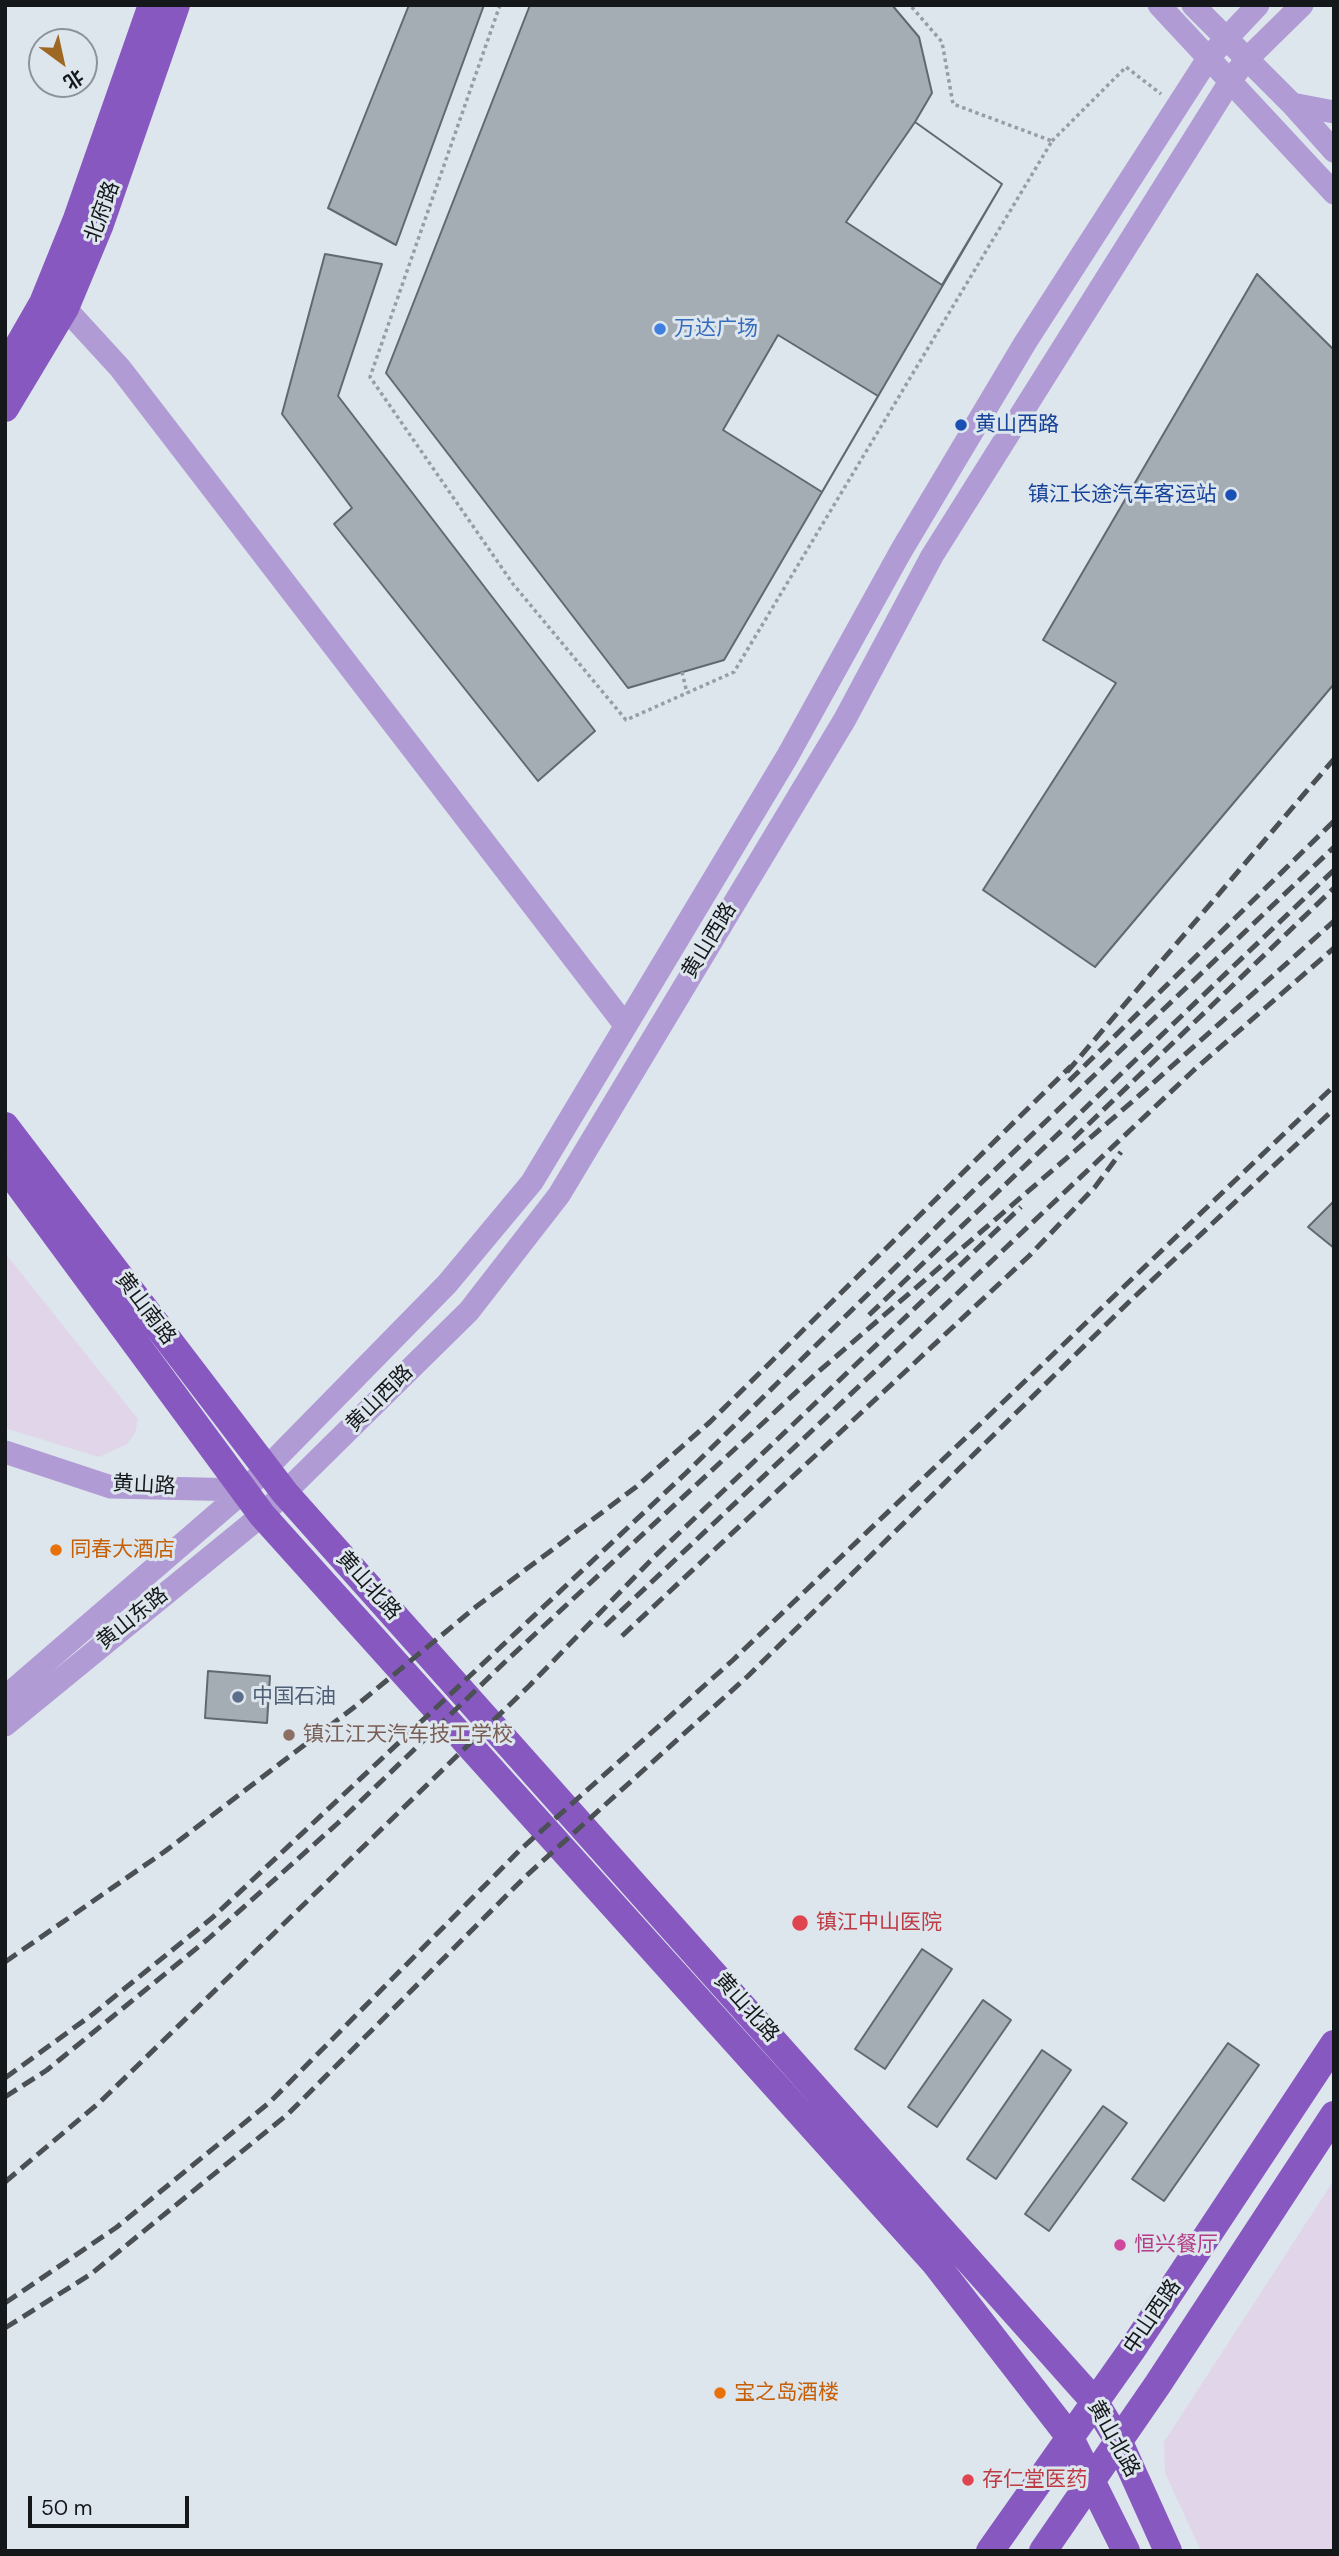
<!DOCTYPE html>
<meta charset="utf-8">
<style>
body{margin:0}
#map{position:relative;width:1339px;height:2556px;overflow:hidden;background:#dde5ed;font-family:"DM Sans","Noto Sans SC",sans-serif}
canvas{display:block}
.frame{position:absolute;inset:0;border:7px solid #15181b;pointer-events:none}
.north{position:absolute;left:28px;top:28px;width:70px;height:70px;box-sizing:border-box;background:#dde5ed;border:2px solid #8d9399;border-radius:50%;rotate:147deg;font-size:19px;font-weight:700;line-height:28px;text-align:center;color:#15181b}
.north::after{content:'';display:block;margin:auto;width:24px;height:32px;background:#9e6722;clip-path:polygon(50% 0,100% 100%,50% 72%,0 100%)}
.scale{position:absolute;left:28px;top:2496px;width:161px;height:32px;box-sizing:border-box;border:4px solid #15181b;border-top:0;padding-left:9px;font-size:21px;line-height:24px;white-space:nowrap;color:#15181b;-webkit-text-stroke:5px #dde5ed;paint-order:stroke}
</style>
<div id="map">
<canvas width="1339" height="2556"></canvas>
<div class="frame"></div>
<div class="north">北</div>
<div class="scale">50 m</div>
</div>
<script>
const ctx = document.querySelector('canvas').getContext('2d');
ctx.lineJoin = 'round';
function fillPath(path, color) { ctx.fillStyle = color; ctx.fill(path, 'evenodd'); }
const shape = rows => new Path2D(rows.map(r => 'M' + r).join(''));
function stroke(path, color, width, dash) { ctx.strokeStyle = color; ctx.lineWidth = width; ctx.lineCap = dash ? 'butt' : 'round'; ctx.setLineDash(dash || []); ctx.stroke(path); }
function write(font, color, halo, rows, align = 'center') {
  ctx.font = font + ' "DM Sans","Noto Sans SC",sans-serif'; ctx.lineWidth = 6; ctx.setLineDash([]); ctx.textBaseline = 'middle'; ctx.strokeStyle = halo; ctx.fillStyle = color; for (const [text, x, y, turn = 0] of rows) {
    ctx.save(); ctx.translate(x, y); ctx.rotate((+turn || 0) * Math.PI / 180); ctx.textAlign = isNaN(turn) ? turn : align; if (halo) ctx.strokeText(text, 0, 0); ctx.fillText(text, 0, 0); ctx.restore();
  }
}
const commercial = shape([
 [5,1253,138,1419,135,1433,127,1444,99,1457,5,1428],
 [1334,2180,1334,2551,1201,2551,1165,2473,1164,2442]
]);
const building = shape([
 [409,5,484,5,396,245,328,208,409,5],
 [530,5,892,5,919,37,932,93,915,122,1002,184,724,660,628,688,386,373,530,5],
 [915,122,1002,184,942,285,846,222,915,122],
 [325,254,382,264,338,396,595,731,538,781,334,524,352,508,282,414,325,254],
 [1257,274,1334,350,1334,684,1095,967,983,890,1116,683,1043,640,1257,274],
 [778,335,878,396,822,492,723,430,778,335],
 [1334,1201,1334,1248,1308,1227,1334,1201],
 [208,1671,270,1676,267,1723,205,1718,208,1671],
 [922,1949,952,1969,885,2069,855,2049,922,1949],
 [983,2000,1011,2020,937,2127,908,2107,983,2000],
 [1228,2043,1259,2065,1164,2201,1132,2179,1228,2043],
 [1042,2050,1071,2070,996,2179,967,2159,1042,2050],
 [1103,2106,1127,2123,1049,2231,1025,2214,1103,2106]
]);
const path = shape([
 [500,5,370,377,513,584,626,720,734,672,1052,141,953,104,942,42,910,5],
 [1052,141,1126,67,1161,94],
 [682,672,687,693]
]);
const minor = shape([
 [1159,5,1334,193],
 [1193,5,1292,104,1334,151],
 [1292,104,1334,112],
 [51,305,65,308,120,368,625,1025],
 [5,1452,111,1487,245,1490],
 [5,1697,245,1490,447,1284,532,1182,787,757,901,551,1025,343,1209,57,1258,5],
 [5,1725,262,1515,469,1311,559,1195,845,719,932,556,1231,80,1245,61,1302,5]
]);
const major = shape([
 [5,369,43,303,77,219,152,5],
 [5,408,65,308,100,224,176,5],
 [5,1126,285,1493,1094,2401,1118,2440,1168,2551],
 [5,1166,262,1515,935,2263,1069,2436,1126,2551],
 [990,2551,1131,2351,1334,2044],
 [1043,2551,1158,2384,1334,2115]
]);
const rail = shape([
 [1067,1072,1334,759],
 [1069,1081,1334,821],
 [1073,1139,1334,888],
 [869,1315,1334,870],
 [605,1626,1194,1070,1334,948],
 [622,1636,1029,1256,1095,1187,1121,1152],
 [5,1962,164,1852,357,1705,477,1606,636,1487,710,1422,1071,1066],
 [5,2078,93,2014,212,1918,686,1473,979,1185,1334,847],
 [5,2097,47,2070,208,1939,338,1823,506,1661,818,1372,1133,1101,1334,921],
 [5,2182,100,2102,529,1686,655,1556,1021,1207],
 [5,2303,117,2227,270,2102,521,1849,733,1660,1334,1086],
 [5,2328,91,2274,288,2114,526,1876,748,1676,1130,1301,1334,1109]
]);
const markers = [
 [660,329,7,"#3f7fe0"],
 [961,425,7,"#1a4fb4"],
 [1231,495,7,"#1a4fb4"],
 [56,1550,7,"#e8710a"],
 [238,1697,7,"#5c6f8a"],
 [289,1735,7,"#8d6e63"],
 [800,1923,9,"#e0444e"],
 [1120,2245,7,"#d1479c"],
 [720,2393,7,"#e8710a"],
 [968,2480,7,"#e0444e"]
];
const streetNames = [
 ["北府路",103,212,-70],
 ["黄山西路",710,941,-59],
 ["黄山南路",145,1309,53],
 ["黄山西路",380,1399,-45],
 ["黄山路",144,1486,3],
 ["黄山北路",368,1586,48],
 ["黄山东路",133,1619,-39],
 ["黄山北路",746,2008,48],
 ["中山西路",1153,2317,-56],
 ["黄山北路",1113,2439,61]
];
const shopNames = [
 ["万达广场",674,329]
];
const transitNames = [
 ["黄山西路",975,425],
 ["镇江长途汽车客运站",1217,495,"right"]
];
const foodNames = [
 ["同春大酒店",70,1550],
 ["宝之岛酒楼",734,2393]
];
const serviceNames = [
 ["中国石油",252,1697]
];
const educationNames = [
 ["镇江江天汽车技工学校",303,1735]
];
const healthNames = [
 ["镇江中山医院",816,1923],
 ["存仁堂医药",982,2480]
];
const hotelNames = [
 ["恒兴餐厅",1134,2245]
];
fillPath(commercial, '#e1d5e9');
fillPath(building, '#a5adb4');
stroke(building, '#616970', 2);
stroke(path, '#979da3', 3.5, [3.5, 3.5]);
stroke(minor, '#b19bd4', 23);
stroke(major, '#8858c1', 28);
stroke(rail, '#4b5054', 5, [14, 7]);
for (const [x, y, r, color] of markers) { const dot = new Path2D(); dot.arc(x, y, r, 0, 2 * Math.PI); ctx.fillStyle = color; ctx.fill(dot); stroke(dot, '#dde5ed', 2.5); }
write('21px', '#15181b', '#dde5ed', streetNames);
write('21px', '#366cbe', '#dde5ed', shopNames, 'left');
write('21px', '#164399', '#dde5ed', transitNames, 'left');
write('21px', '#c56008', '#dde5ed', foodNames, 'left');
write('21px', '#4e5e75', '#dde5ed', serviceNames, 'left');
write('21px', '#785e54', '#dde5ed', educationNames, 'left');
write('21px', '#be3a42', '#dde5ed', healthNames, 'left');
write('21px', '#b23c85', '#dde5ed', hotelNames, 'left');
</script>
